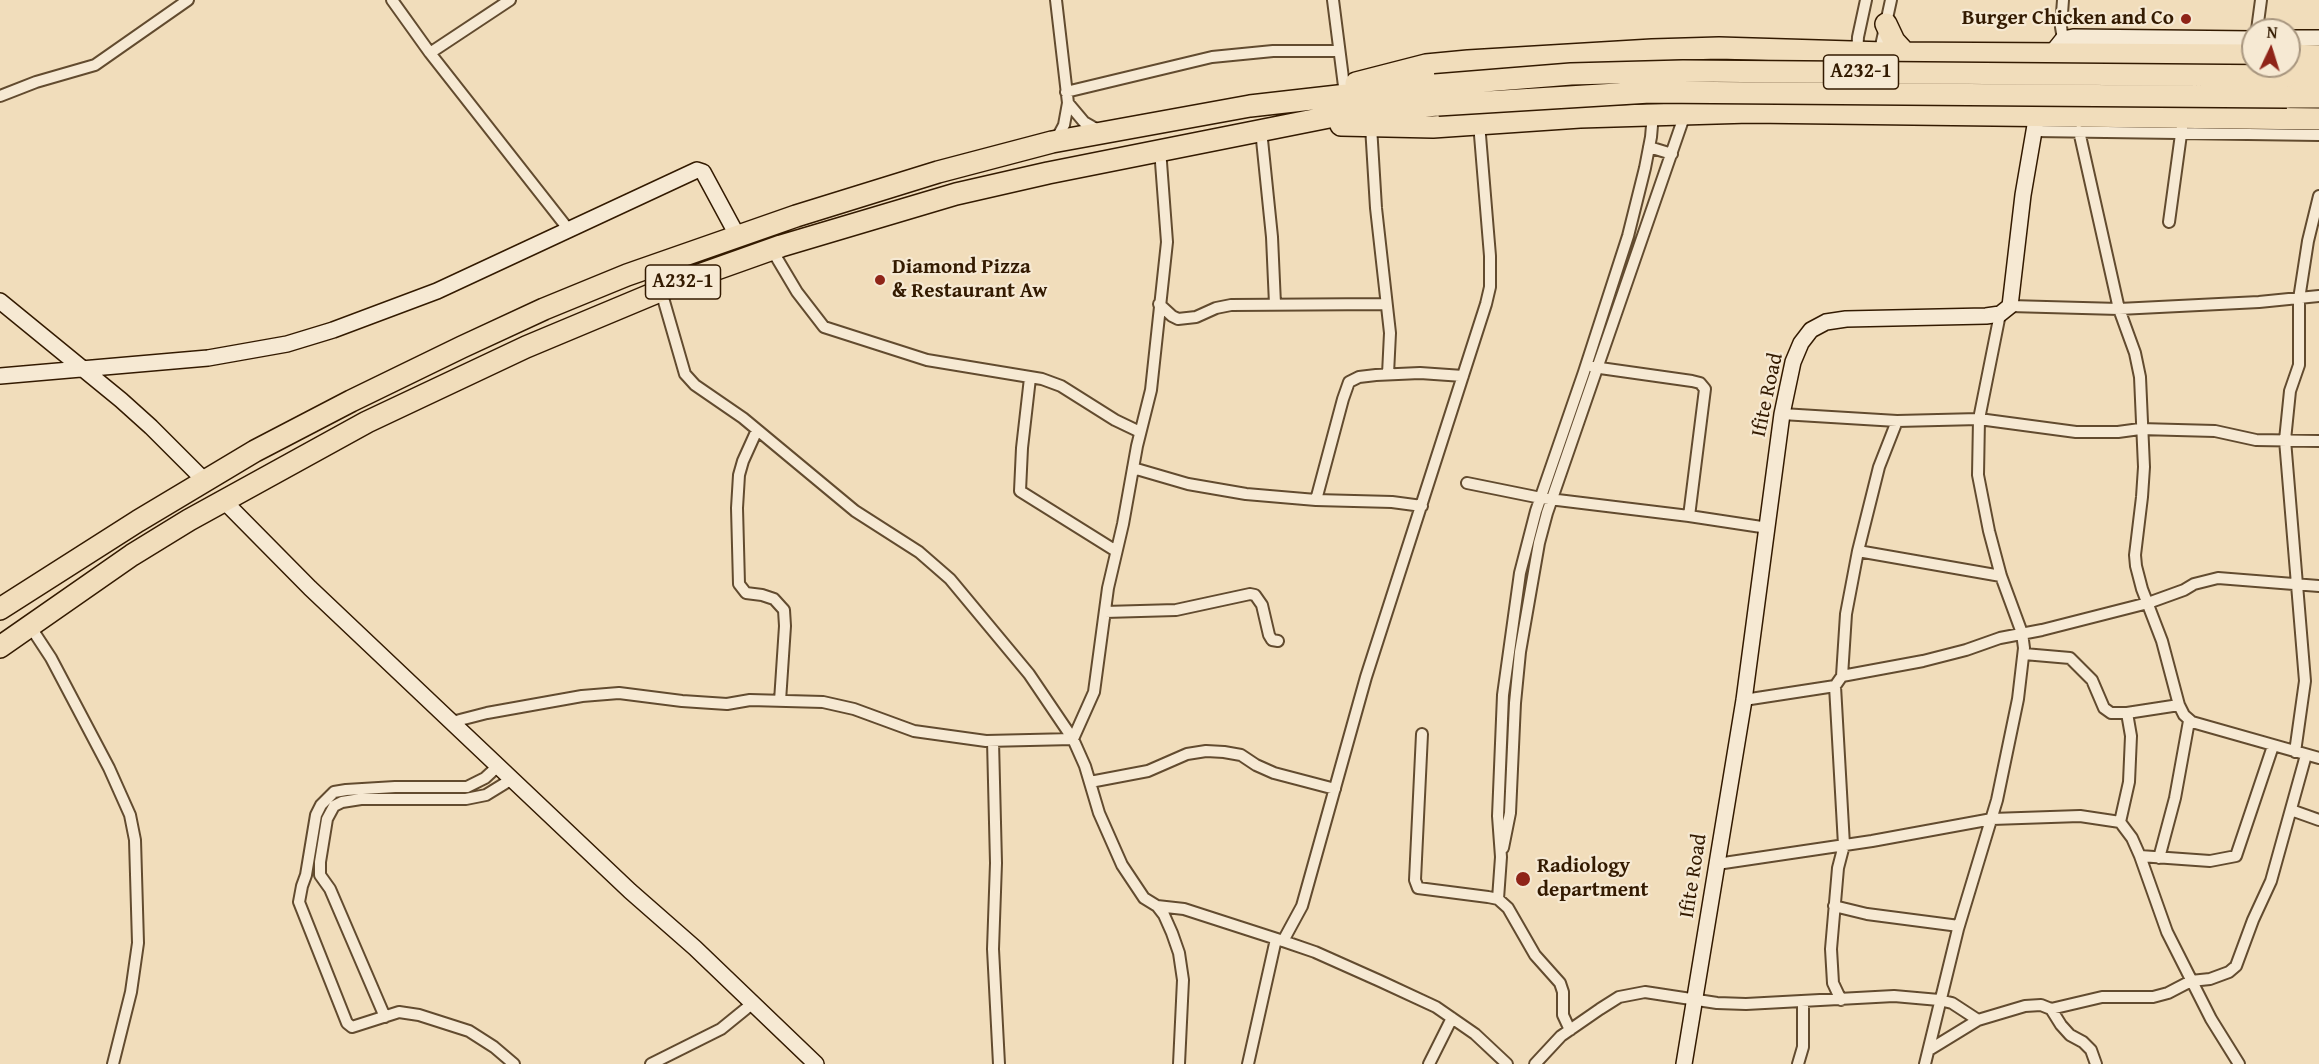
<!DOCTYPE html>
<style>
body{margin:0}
#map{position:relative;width:2319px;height:1064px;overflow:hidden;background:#f1ddbb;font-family:"Gentium Book Plus",serif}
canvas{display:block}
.north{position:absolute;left:2241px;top:18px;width:60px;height:60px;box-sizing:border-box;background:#f6e9d3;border:2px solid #a8967f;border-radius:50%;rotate:4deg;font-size:16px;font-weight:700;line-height:24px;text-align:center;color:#331a00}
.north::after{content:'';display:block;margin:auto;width:21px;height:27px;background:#8f2418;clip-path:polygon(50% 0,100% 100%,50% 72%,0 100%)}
</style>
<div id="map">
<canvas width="2319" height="1064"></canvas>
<div class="north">N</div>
</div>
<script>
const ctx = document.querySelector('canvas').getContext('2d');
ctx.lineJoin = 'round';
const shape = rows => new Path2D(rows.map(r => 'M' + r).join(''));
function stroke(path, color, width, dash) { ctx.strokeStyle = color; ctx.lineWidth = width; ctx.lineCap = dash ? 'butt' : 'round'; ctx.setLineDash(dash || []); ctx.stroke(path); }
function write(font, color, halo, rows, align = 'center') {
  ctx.font = font + ' "Gentium Book Plus",serif'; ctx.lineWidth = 4.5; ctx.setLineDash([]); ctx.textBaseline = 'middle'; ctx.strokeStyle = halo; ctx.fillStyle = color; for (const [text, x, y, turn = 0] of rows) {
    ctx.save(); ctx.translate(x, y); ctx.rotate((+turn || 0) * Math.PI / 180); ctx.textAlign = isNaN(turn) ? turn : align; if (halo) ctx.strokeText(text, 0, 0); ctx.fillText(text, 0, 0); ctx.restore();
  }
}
const street = shape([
 [392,0,430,53,569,230],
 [1333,0,1344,86],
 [2257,30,2261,0],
 [2063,39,2061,27,2063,0],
 [430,53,510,0],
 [1879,55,1891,0],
 [1857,56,1858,37,1866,0],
 [1066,92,1212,57,1273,51,1339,51],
 [0,96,36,82,95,65,188,0],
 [1068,103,1084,122,1098,130],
 [1371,126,1376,208,1390,333,1388,374],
 [1261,130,1272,237,1275,304],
 [2035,131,2319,135],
 [2079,131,2119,309,2135,353,2140,377,2144,467,2142,497,2135,555,2136,566,2142,589,2162,641,2179,705,2184,715,2192,722,2319,758],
 [1056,140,1064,125,1068,103,1056,0],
 [1649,147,1672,154],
 [2169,222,2182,127],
 [772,250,797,292,824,327,927,360,1042,379,1061,386,1115,420,1140,432],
 [661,291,685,374,695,385,743,418,855,511,919,552,950,579,1029,674,1073,739,1085,766,1099,813,1122,865,1144,898,1157,906,1164,915,1172,933,1179,953,1183,980,1179,1064],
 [1159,304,1172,316,1178,319,1196,317,1216,308,1231,305,1386,304],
 [2010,306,2119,309,2259,302,2319,296],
 [1593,367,1692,381,1700,383,1705,389,1689,516],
 [1030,378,1022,448,1020,491,1116,551],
 [1782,414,1897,421,1979,419,2076,432,2118,432,2140,429,2215,431,2256,440,2319,441],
 [757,430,743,461,739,475,737,508,739,584,746,593,762,595,774,599,784,610,785,626,780,701],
 [1133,468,1188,484,1246,494,1316,500,1392,502,1422,506],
 [1467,483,1541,498,1689,516,1768,528],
 [1316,500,1343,399,1349,382,1359,377,1376,375,1420,373,1463,376],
 [1858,551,2001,576],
 [1105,612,1176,610,1250,594,1255,595,1262,605,1269,635,1272,640,1278,641],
 [30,626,51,658,109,768,130,815,135,840,138,943,131,992,113,1064],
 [2024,654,2070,658,2092,680,2104,708,2111,713,2127,713,2179,705],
 [1842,676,1846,614,1858,551,1879,467,1897,421],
 [1835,686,1844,845,1838,868,1831,949,1833,983,1841,1000],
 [1744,700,1835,686,1842,676,1923,661,1966,650,2000,638,2042,630,2148,603,2184,590,2194,584,2218,578,2319,586],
 [452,722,487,713,582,696,619,693,682,701,727,704,750,700,823,702,854,709,914,731,986,741,1073,739,1094,692,1108,588,1123,524,1137,446,1151,390,1167,242,1160,149],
 [1422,734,1415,880,1418,888,1488,897,1498,899,1508,908,1535,955,1560,983,1563,992,1563,1015,1570,1030],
 [993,741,996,863,993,949,999,1064],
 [2295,752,2305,681,2285,440,2290,391,2299,365,2299,299,2308,241,2319,196],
 [498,766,485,778,467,787,395,787,346,790,334,792,321,805,316,815,306,875,302,886,299,902,347,1023,352,1027,399,1012,419,1015,469,1031,494,1047,514,1064],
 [1090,782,1148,771,1187,754,1206,751,1224,752,1241,755,1256,765,1274,773,1335,789],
 [2291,810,2319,820],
 [2120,822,2129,782,2131,736,2127,713],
 [1503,848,1510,813,1515,703,1520,652,1539,543,1547,513,1685,114],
 [2140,856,2210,861,2236,856,2273,746],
 [2159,858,2175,798,2189,721],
 [1717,864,1872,841,1992,819,2080,816,2120,822,2132,838,2140,856,2167,932,2211,1019,2239,1064],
 [1498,899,1501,857,1498,816,1503,695,1520,573,1536,511,1584,372,1628,236,1645,168,1651,137,1653,114],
 [1157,906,1184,909,1283,941,1315,952,1380,981,1436,1007,1475,1034,1507,1064],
 [1834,906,1867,914,1959,926],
 [1283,941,1302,906,1366,677,1486,304,1490,287,1490,256,1479,123],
 [2051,1009,2102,997,2153,997,2168,993,2191,981,2210,979,2229,972,2236,966,2253,920,2271,881,2306,755],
 [385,1017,330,889,320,875,320,862,327,819,334,806,342,802,361,799,466,799,486,795,512,779],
 [1929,1050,1978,1020,2025,1006,2041,1005,2051,1009,2061,1025,2070,1035,2083,1042,2091,1050,2096,1064],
 [651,1064,721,1029,753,1003],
 [1248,1064,1276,939],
 [1429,1064,1452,1018],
 [1535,1064,1561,1036,1600,1009,1619,997,1645,992,1717,1003,1746,1004,1894,996,1939,1000,1952,1003,1978,1020],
 [1798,1064,1803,1047,1803,1002],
 [1925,1064,1958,929,1997,800,2018,699,2024,648,2022,633,2001,576,1989,531,1978,475,1979,419,2000,314]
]);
const secondary = shape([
 [2289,38,2319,38],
 [2047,59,2063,39,2073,37,2253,39],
 [0,301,121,400,151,427,205,481],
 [0,376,208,358,287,344,333,330,437,291,697,170,703,172,737,235],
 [224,501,310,588,630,891,695,948,816,1064],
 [1684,1064,1744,700,1782,414,1793,362,1801,343,1811,330,1826,322,1846,319,1986,316,2000,314,2010,306,2023,195,2038,108]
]);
const highway = shape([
 [1886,24,1894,41,1905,53],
 [2289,55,2319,56],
 [2287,76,2319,76],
 [1356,83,1426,65,1468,61,1652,50,1719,48,1885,53,2253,55],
 [2287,97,2319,97],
 [1341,125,1433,127,1580,117,1750,112,2319,119],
 [0,609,138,521,255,451,351,401,462,347,544,309,627,275,796,216,938,172,1052,142,1250,106,1435,85],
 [0,647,132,555,189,520,367,422,526,347,691,278,781,246,956,194,1048,173,1329,117,1385,109,1438,105]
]);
const highwayBridge = shape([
 [1435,85,1571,74,1683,71,2287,76],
 [1438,105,1650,92,2287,97]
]);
const markers = [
 [2186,19,6,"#8f2418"],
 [880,280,6,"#8f2418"],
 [1523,879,8,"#8f2418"]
];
const shields = [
 [1861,72,75],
 [683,282,75]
];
const shieldNames = [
 ["A232-1",1861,72],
 ["A232-1",683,282]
];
const poiNames = [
 ["Burger Chicken and Co",2174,19,"right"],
 ["Diamond Pizza",892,268],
 ["& Restaurant Aw",892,292],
 ["Radiology",1537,867],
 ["department",1537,891]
];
const streetNames = [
 ["Ifite Road",1768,395,-78],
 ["Ifite Road",1694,876,-81]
];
stroke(street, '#624b2f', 14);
stroke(secondary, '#331a00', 18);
stroke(highway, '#331a00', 24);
stroke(street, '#f6e9d3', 10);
stroke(secondary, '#f6e9d3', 15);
stroke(highway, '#f1ddbb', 21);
stroke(highwayBridge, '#331a00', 24, []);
stroke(highwayBridge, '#f1ddbb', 21);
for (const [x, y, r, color] of markers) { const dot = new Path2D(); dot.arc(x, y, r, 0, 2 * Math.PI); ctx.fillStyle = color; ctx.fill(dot); stroke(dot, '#f6e9d3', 2); }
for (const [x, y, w] of shields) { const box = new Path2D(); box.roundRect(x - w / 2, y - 17, w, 34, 4.5); ctx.fillStyle = '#f6e9d3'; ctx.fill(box); stroke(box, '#331a00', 1.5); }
write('bold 20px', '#331a00', null, shieldNames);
write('bold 21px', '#331a00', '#f6e9d3', poiNames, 'left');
write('21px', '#331a00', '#f6e9d3', streetNames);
</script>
